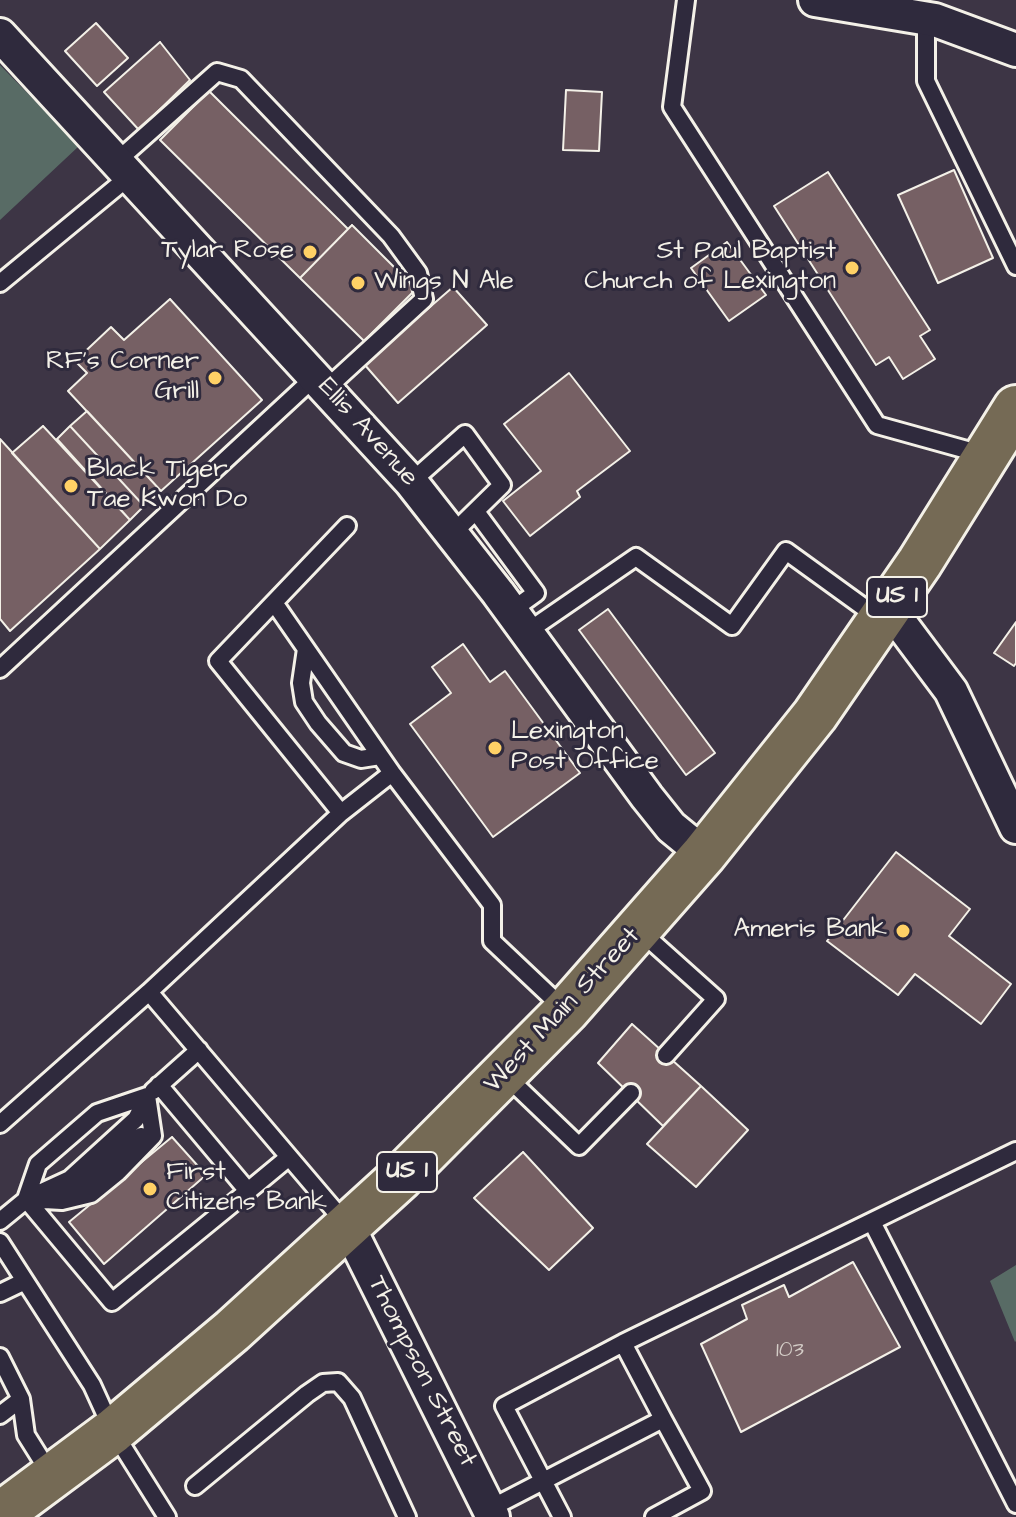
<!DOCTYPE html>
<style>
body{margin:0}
canvas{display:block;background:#3d3545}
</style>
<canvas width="1016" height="1517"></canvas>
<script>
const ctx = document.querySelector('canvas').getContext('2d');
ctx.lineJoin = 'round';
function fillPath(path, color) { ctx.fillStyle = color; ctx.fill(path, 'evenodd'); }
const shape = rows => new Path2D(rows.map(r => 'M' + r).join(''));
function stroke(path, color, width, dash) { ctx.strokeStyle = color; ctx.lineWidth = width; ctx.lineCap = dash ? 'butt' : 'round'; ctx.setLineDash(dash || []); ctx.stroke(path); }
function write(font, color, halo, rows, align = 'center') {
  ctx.font = font + ' "Architects Daughter",sans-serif'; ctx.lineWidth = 6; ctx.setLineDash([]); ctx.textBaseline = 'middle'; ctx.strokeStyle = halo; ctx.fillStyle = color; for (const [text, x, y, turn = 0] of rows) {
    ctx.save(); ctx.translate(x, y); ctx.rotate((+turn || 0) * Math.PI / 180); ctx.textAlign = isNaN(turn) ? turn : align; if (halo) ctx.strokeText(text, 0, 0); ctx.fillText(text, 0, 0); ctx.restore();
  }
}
const green = shape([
 [0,65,79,146,0,220],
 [1016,1265,1016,1341,1015,1342,990,1281]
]);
const building = shape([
 [96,23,128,58,97,86,65,51,96,23],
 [160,42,190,80,139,130,104,92,160,42],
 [566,90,602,92,599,151,563,150,566,90],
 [209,91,348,229,300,278,160,140,209,91],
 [954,170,993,258,938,283,898,195,954,170],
 [828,172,930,330,920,336,935,359,903,379,889,357,876,365,774,206,828,172],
 [352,225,416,289,364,341,300,278,352,225],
 [727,242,766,295,729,321,691,268,727,242],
 [453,287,487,325,398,403,364,364,453,287],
 [170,299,262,400,161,491,68,391,87,373,75,361,111,327,124,340,170,299],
 [569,373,630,451,577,491,580,497,530,536,503,501,541,471,504,424,569,373],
 [87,411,161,491,144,506,70,426,87,411],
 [43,426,130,520,100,549,12,453,43,426],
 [70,426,144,506,130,520,57,439,70,426],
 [0,439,100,549,10,631,0,619,0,439],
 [608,609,715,753,686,775,579,630,608,609],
 [1016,622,1016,663,1014,666,994,653,1016,622],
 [463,644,490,682,505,671,580,773,493,837,410,724,451,693,432,667,463,644],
 [896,852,970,909,949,936,1011,984,981,1024,915,974,898,995,827,941,896,852],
 [632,1024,701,1086,663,1126,598,1063,632,1024],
 [701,1086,748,1130,696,1187,647,1144,701,1086],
 [172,1137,206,1175,104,1264,69,1222,172,1137],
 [523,1152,593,1228,549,1270,474,1198,523,1152],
 [853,1262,900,1347,741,1432,701,1344,747,1319,742,1305,784,1285,789,1297,853,1262]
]);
const service = shape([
 [686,0,672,107,877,425,985,455],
 [926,18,926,81,1016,266],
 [117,161,217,72,241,79,391,236,418,273,424,299,327,388],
 [0,283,131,175],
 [411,482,465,434,502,485,452,534],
 [477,513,536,593,511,611],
 [275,604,392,773,492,905,492,941,565,1010],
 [524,634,636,557,732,626,786,551,880,619],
 [306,649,301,683,304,702,318,723,344,753,361,759,380,756],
 [0,669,316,376],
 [341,813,392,773],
 [639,930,716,999,666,1055],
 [506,1076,579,1146,631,1093],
 [153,1091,199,1050],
 [0,1124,149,992],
 [62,1190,83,1185,141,1136],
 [248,1191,289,1157],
 [31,1197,70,1179,136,1119,147,1097],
 [26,1199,112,1302,248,1191,159,1085],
 [26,1199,62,1201,91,1194,118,1172,153,1136,147,1096],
 [26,1199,38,1164,97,1113,147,1096],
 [0,1221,33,1194],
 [872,1222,1016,1504],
 [347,1225,149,992,341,813,218,661,347,526],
 [0,1242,92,1385,113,1431,167,1517],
 [0,1293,25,1281],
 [0,1357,21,1399,26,1435,51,1475],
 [0,1415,21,1399],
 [195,1486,307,1394,323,1383,338,1382,352,1398,407,1517],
 [489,1509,663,1419,623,1343,1016,1151],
 [562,1517,504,1406,623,1343],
 [654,1517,702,1491,663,1419]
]);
const minor = shape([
 [815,0,935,20,1016,50],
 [0,35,411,482,498,593,647,797,671,827,704,854],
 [889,608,951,691,1016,827],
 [348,1226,493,1517]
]);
const primary = shape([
 [0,1515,113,1431,232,1331,401,1177,566,1011,704,854,815,715,920,562,1016,408]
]);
const markers = [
 [310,252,8,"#ffd166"],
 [852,268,8,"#ffd166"],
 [358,283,8,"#ffd166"],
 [215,378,8,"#ffd166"],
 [71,486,8,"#ffd166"],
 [495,748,8,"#ffd166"],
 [903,931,8,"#ffd166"],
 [150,1189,8,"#ffd166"]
];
const numberNames = [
 ["103",790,1351]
];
const shields = [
 [897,597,60],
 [407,1172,60]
];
const shieldNames = [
 ["US 1",897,597],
 ["US 1",407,1172]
];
const poiNames = [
 ["Tylar Rose",294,252],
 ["St Paul Baptist",836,253],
 ["Church of Lexington",836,283],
 ["Wings N Ale",374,283,"left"],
 ["RF's Corner",199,363],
 ["Grill",199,393],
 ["Black Tiger",87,471,"left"],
 ["Tae Kwon Do",87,501,"left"],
 ["Lexington",511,733,"left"],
 ["Post Office",511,763,"left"],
 ["Ameris Bank",887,931],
 ["First",166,1174,"left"],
 ["Citizens Bank",166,1204,"left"]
];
const streetNames = [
 ["Ellis Avenue",367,433,48],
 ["West Main Street",563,1011,-47],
 ["Thompson Street",421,1372,63]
];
fillPath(green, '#586b65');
fillPath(building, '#766064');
stroke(building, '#f4f1e8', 2);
stroke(service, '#f4f1e8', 22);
stroke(minor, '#f4f1e8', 38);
stroke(primary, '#f4f1e8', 50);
stroke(service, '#2f2a3d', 16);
stroke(minor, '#2f2a3d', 32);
stroke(primary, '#756a55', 44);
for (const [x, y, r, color] of markers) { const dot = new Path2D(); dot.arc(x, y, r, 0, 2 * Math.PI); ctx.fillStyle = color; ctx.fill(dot); stroke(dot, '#2f2a3d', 3); }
write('22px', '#d4cdc7', null, numberNames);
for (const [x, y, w] of shields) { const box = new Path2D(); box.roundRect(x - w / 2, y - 20, w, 40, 6); ctx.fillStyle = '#2f2a3d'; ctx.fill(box); stroke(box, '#f4f1e8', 2); }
write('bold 24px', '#f4f1e8', null, shieldNames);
write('26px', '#f4f1e8', '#2f2a3d', poiNames, 'right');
write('26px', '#f4f1e8', '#2f2a3d', streetNames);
</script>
